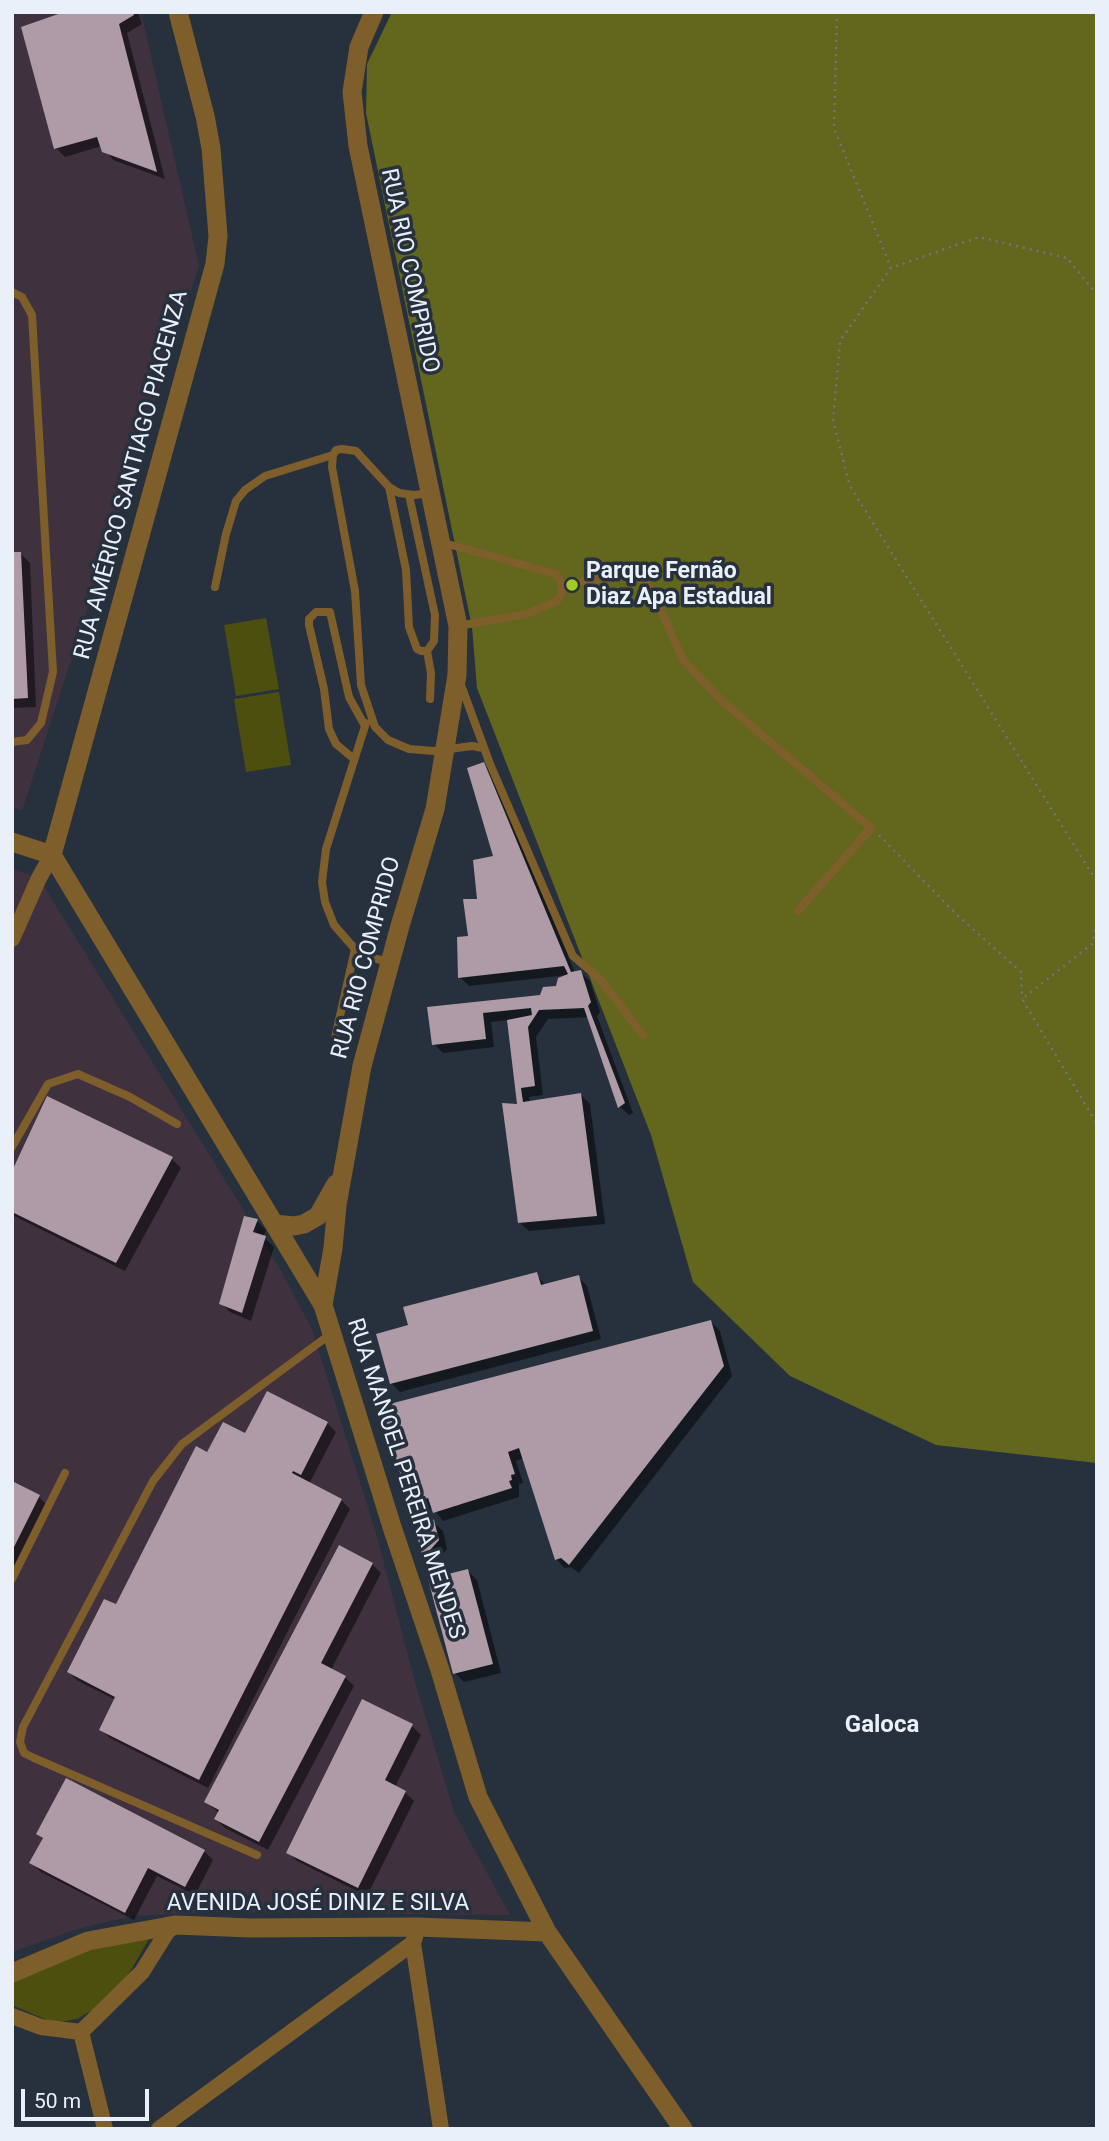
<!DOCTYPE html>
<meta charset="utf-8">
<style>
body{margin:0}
#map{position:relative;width:1109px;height:2141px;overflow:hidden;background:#27303d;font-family:Roboto,sans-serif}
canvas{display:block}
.frame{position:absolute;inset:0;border:14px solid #eaf0f9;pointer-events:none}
.scale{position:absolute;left:21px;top:2089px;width:128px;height:32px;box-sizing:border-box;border:4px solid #eaf0f9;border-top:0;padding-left:9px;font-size:21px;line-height:24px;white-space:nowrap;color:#eaf0f9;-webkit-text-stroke:5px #27303d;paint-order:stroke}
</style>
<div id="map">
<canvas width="1109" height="2141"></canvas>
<div class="frame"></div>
<div class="scale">50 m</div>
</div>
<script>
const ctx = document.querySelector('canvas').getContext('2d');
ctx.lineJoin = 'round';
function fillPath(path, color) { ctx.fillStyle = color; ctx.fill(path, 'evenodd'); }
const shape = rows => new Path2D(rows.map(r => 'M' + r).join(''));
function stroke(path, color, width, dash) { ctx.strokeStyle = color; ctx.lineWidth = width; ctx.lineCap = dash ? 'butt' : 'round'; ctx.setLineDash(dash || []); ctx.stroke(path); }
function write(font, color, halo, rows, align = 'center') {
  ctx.font = font + ' Roboto,sans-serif'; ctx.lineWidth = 7; ctx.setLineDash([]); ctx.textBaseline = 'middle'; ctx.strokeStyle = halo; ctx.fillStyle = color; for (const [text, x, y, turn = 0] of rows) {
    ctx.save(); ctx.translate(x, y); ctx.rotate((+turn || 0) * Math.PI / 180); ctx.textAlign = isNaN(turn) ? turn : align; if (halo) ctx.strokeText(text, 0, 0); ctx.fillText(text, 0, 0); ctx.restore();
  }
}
const industrial = shape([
 [12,12,141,12,199,266,22,811,12,808],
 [12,869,39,878,281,1271,312,1329,376,1533,415,1682,454,1812,510,1915,218,1912,132,1916,78,1929,12,1952]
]);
const green = shape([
 [266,618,279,689,236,696,224,625],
 [279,692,291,765,246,772,234,699],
 [126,1939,149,1939,124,1982,99,2006,77,2019,54,2023,12,2005,12,1982,74,1953]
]);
const forest = shape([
 [392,12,1097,12,1097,1463,936,1445,790,1376,693,1282,651,1135,477,688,472,627,366,113,367,64]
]);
const shadow = shape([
 [66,12,138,12,142,24,127,33,165,179,113,160,102,146,65,157,56,148],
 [12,554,21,554,30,563,36,707,12,708],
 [484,764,493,773,575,973,580,972,590,981,600,1012,597,1016,633,1113,629,1115,620,1107,589,1017,548,1019,536,1037,543,1095,529,1097,530,1103,581,1095,590,1104,605,1224,529,1231,519,1222,519,1105,508,1020,491,1022,494,1047,443,1053,434,1044,429,1009,542,997,558,988,568,975,469,986,460,977,479,900,495,858],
 [172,1159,181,1168,125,1271,12,1215,12,1175],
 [257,1221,266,1230,263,1237,274,1247,251,1321,230,1312,221,1303],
 [536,1274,546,1286,578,1277,587,1286,601,1339,400,1392,391,1383,410,1326],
 [711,1322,720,1331,732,1376,579,1573,571,1567,565,1568,556,1559,524,1458,516,1461,523,1483,519,1484,519,1497,443,1521,433,1508,419,1512,420,1516,433,1522,443,1531,447,1549,433,1566,424,1558,384,1407],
 [327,1423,336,1432,309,1484,341,1500,350,1509,208,1788,110,1738,101,1729,116,1700,78,1681,69,1672,116,1607,208,1454,246,1436],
 [12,1483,39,1497,48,1506,12,1577],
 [372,1564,381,1573,331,1670,345,1677,354,1686,268,1850,225,1828,216,1819,219,1813,206,1802],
 [468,1571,477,1580,501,1673,464,1682,455,1673],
 [412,1726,421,1735,395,1787,405,1792,414,1801,367,1896,297,1861,288,1852],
 [38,1834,204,1851,213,1860,195,1895,157,1876,134,1920,41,1872,32,1863,44,1840]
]);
const building = shape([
 [64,12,133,12,134,15,119,24,157,172,102,152,97,137,54,149,21,27],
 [12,552,21,552,28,698,12,699],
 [484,762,571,972,581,970,591,1002,588,1006,625,1103,618,1108,584,1008,539,1010,528,1027,535,1086,521,1088,523,1102,581,1093,597,1216,518,1223,502,1103,517,1104,507,1020,532,1015,531,1008,483,1013,486,1039,432,1045,427,1007,540,995,543,987,556,986,558,978,568,974,564,966,458,978,457,937,468,936,463,899,477,899,473,860,493,856,467,768],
 [47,1096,173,1157,116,1263,12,1212,12,1171],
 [244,1216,258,1219,253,1232,266,1236,242,1313,219,1304],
 [537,1272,541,1285,579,1275,593,1331,390,1384,376,1334,408,1325,403,1307],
 [711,1320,724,1366,569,1565,561,1558,555,1560,519,1448,508,1452,515,1474,511,1475,512,1480,509,1481,512,1488,433,1513,428,1498,411,1503,414,1511,434,1520,439,1540,423,1558,382,1406],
 [267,1391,328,1422,301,1475,293,1471,292,1473,342,1499,199,1780,99,1730,115,1697,67,1672,104,1599,116,1604,196,1446,207,1452,223,1422,245,1433],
 [12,1481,40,1495,12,1551],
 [339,1545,373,1563,321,1663,346,1676,259,1842,214,1819,219,1810,204,1802],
 [468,1569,493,1664,453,1674,428,1579],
 [362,1699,413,1724,385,1780,406,1791,358,1888,286,1853],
 [66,1778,205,1850,185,1887,148,1868,125,1913,29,1863,43,1838,36,1834]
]);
const path = shape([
 [837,12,834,128,891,268],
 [1097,295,1067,258,979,237,891,268,840,341,833,421,850,486,1097,882],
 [879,835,956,914,1021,972,1022,999],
 [1097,923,1092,944,1022,999,1097,1124]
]);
const service = shape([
 [12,292,22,297,32,315,53,672,41,723,27,740,12,742],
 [389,487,406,570,409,627,417,649,421,651,427,651,431,673,430,699],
 [430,493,414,495,399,493,389,487,356,451,342,449,336,450,333,455,332,467,355,591,361,685,375,727,388,740,409,749,434,751,472,746,483,748],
 [409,495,435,615,434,641,427,651],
 [444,543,556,574,562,584,562,593,557,601,526,614,458,626],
 [562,584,623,576,639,578,652,590,683,660,721,700,871,828,798,911],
 [215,587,226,534,236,501,245,490,265,476,333,455],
 [461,685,490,764,573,956,600,979,643,1035],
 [366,723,326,849,322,882,325,902,334,925,355,949,368,957,390,962],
 [354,759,336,744,329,729,324,689,309,625,309,619,316,612,330,612,349,697,365,726],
 [335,1038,355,949],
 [12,1147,48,1084,78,1074,130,1097,177,1124],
 [12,1579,65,1473],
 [257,1855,34,1758,24,1753,20,1742,23,1727,153,1481,182,1444,332,1333]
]);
const minor = shape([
 [12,939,39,878,52,855],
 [413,1943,441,2129],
 [12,2016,41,2027,81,2032,142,1972,167,1932,175,1925],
 [81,2032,105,2129],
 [159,2129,413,1943,418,1927]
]);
const tertiary = shape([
 [12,842,52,855],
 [52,855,323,1305,392,1527,440,1670,478,1797,547,1932,683,2129],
 [52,855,215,264,218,236,211,148,205,116,178,12],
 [274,1224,294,1226,304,1224,318,1216,336,1184],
 [323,1305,333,1248,337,1205,362,1066,400,926,435,809,457,675,458,626,358,146,352,92,359,47,374,12],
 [12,1973,88,1941,175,1925,251,1928,418,1927,547,1932]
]);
const markers = [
 [572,585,7,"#a3c926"]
];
const streetNames = [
 ["RUA RIO COMPRIDO",409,271,78],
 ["RUA AMÉRICO SANTIAGO PIACENZA",132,475,-75],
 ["RUA RIO COMPRIDO",367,958,-75],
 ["RUA MANOEL PEREIRA MENDES",405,1479,72],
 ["AVENIDA JOSÉ DINIZ E SILVA",318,1904]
];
const poiNames = [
 ["Parque Fernão",586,572],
 ["Diaz Apa Estadual",586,598]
];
const neighbourhoodNames = [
 ["Galoca",882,1726]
];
fillPath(industrial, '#40313e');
fillPath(green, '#4d4f0e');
fillPath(forest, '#63661d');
fillPath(shadow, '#0007');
fillPath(building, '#ae9ba6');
stroke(path, '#6e7681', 2.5, [2, 5]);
stroke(service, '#7e5f2b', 8);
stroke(minor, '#7e5f2b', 16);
stroke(tertiary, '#7e5f2b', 19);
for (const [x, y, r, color] of markers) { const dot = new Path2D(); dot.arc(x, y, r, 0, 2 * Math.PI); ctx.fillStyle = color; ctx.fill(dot); stroke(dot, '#27303d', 2.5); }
write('23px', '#eaf0f9', '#27303d', streetNames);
write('bold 23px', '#eaf0f9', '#27303d', poiNames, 'left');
write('bold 24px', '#eaf0f9', '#27303d', neighbourhoodNames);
</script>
